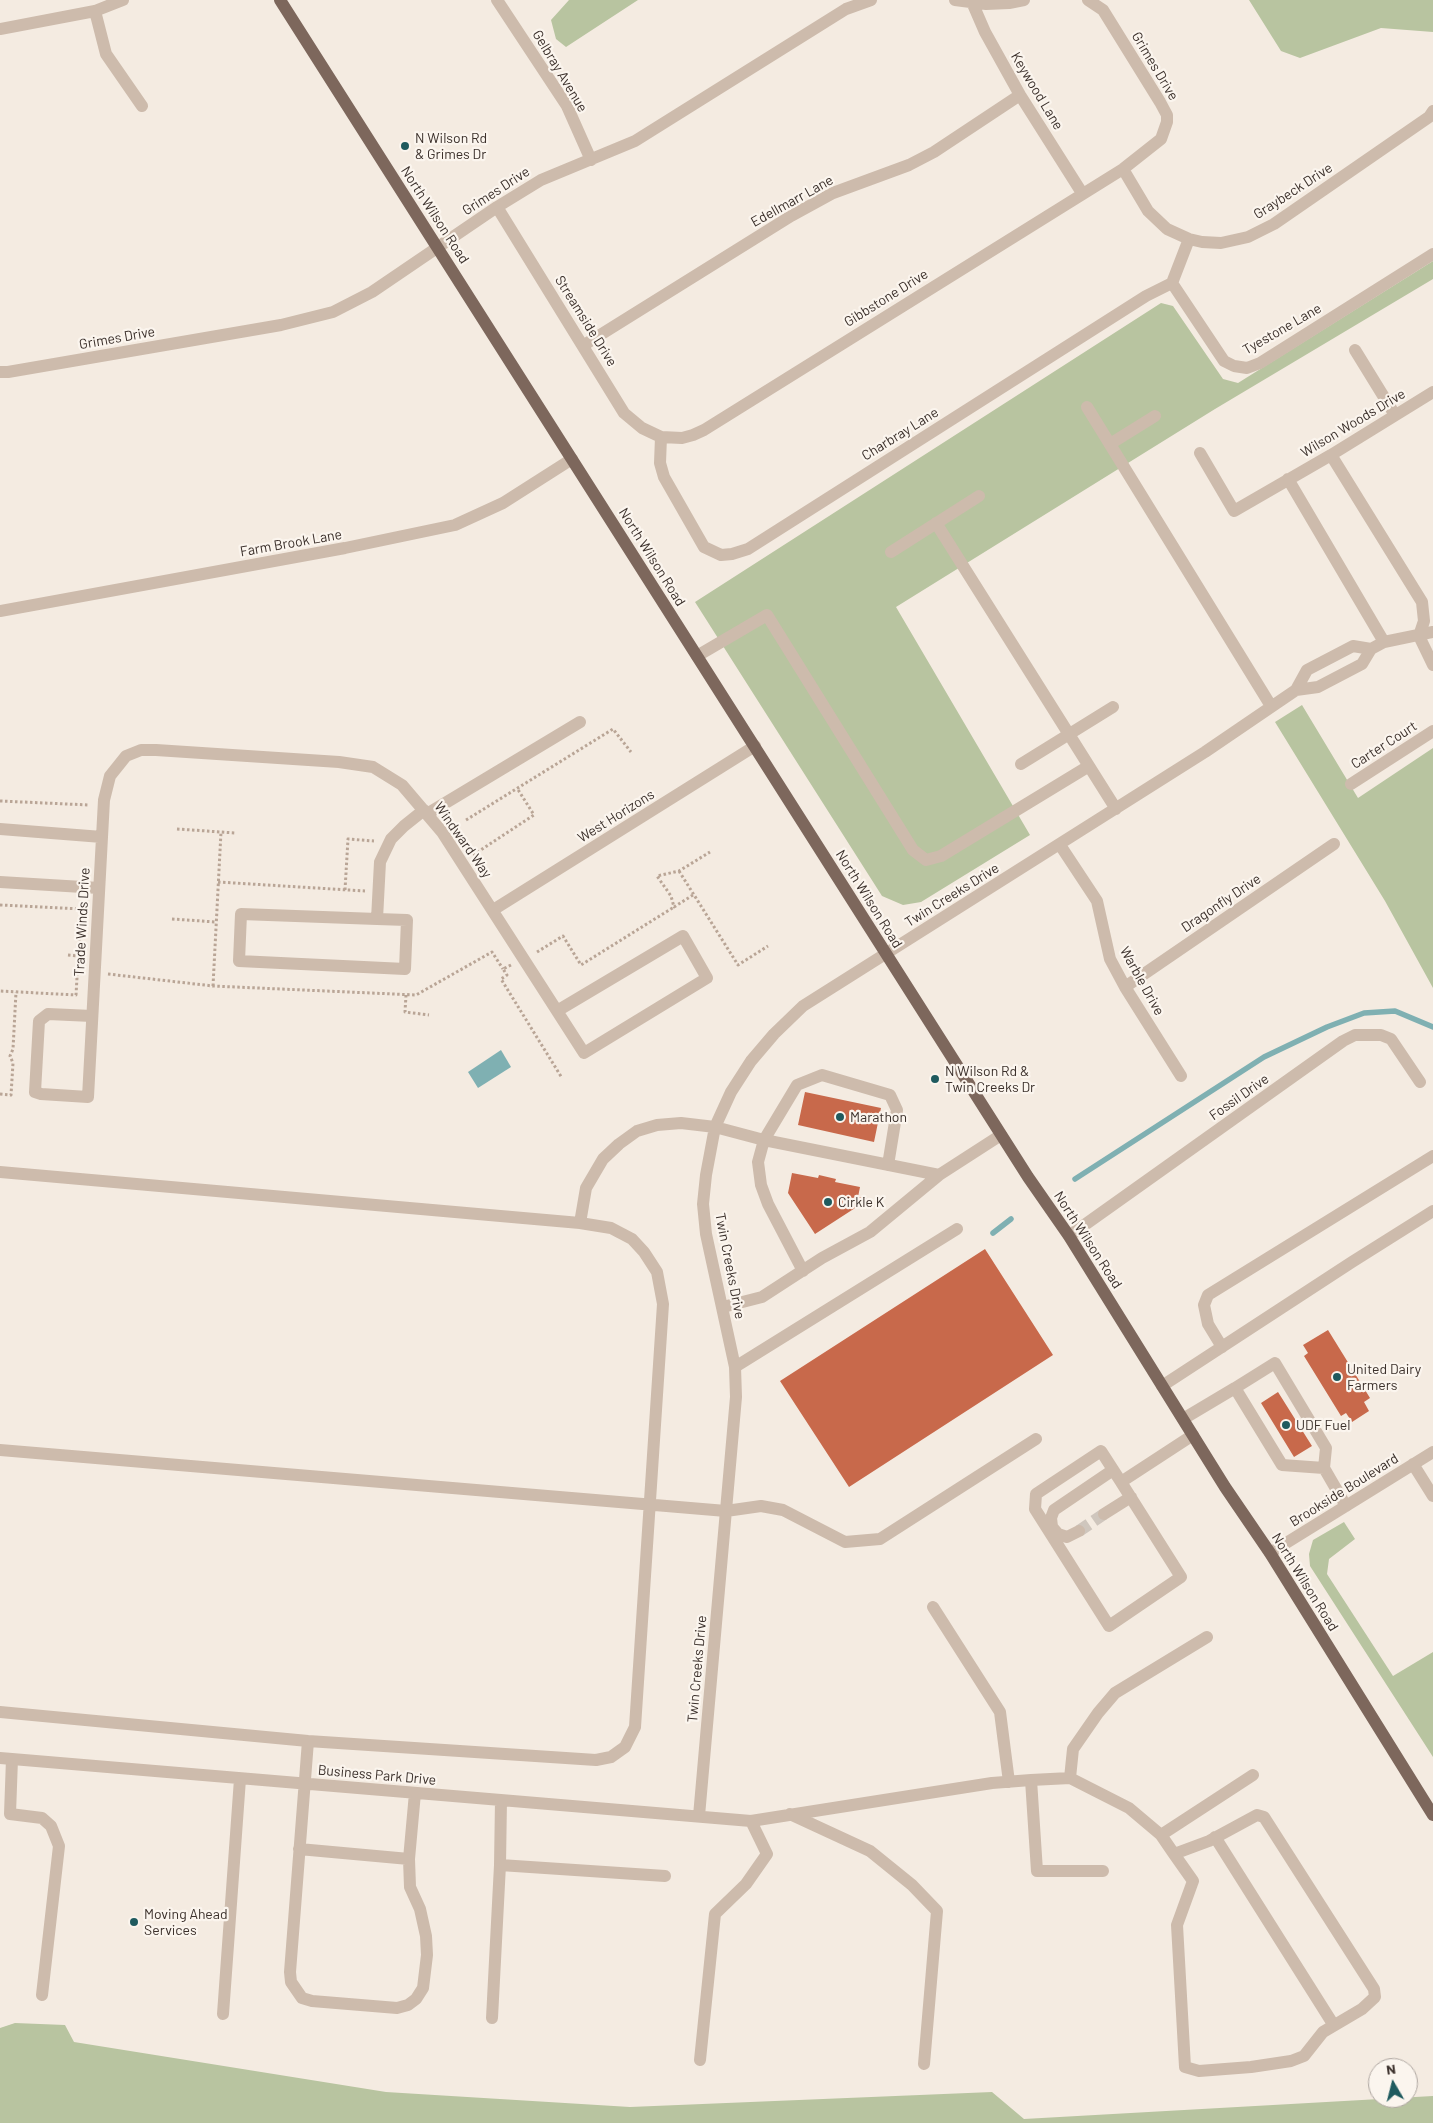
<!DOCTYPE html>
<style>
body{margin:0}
#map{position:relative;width:1433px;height:2123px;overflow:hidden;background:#f4ebe1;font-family:Barlow,sans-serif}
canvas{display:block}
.north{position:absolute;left:1368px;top:2058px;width:50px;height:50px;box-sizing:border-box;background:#fbf5ee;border:1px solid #aea6a0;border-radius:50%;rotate:352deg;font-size:14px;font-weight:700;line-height:20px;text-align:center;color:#3b302b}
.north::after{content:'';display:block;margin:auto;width:18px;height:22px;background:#1f5a5e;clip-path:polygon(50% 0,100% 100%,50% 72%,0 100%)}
</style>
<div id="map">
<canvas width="1433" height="2123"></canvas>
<div class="north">N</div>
</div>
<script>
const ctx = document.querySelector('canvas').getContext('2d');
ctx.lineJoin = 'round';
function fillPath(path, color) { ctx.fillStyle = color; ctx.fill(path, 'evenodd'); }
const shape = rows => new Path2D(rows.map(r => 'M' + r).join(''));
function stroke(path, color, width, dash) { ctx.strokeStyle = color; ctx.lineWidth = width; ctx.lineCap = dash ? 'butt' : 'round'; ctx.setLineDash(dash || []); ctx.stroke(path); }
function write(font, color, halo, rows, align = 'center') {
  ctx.font = font + ' Barlow,sans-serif'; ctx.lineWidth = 4.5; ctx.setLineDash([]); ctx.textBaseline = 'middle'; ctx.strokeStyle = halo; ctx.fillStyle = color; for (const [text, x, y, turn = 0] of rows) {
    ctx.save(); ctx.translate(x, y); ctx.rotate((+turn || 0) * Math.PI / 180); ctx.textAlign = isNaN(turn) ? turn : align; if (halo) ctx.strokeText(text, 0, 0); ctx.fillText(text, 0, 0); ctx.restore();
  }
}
const green = shape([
 [569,0,638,0,566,47,556,39,551,20],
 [1249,0,1433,0,1433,32,1381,28,1300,58,1281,51],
 [1433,261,1433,279,1215,409,896,607,1030,835,921,902,903,905,882,896,695,602,1161,303,1173,306,1223,379,1238,383],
 [1302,705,1358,798,1433,748,1433,988,1385,901,1275,722],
 [1344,1522,1355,1539,1329,1559,1327,1574,1393,1676,1433,1652,1433,1757,1310,1566,1309,1554,1313,1540],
 [15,2023,65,2025,74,2042,386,2092,630,2107,992,2092,1024,2119,1433,2096,1433,2123,0,2123,0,2028]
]);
const water = shape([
 [501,1050,511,1067,478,1088,468,1072]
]);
const stream = shape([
 [1075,1179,1264,1057,1327,1027,1364,1013,1395,1011,1433,1027],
 [993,1233,1011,1219]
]);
const building = shape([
 [805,1092,881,1108,874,1142,798,1125],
 [792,1173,818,1178,819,1175,836,1179,835,1182,860,1187,858,1197,869,1199,815,1234,788,1193],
 [985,1249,1053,1355,849,1487,780,1381],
 [1328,1330,1370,1398,1364,1402,1369,1411,1352,1422,1346,1413,1341,1416,1304,1356,1308,1353,1303,1345],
 [1278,1392,1312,1446,1294,1457,1261,1403]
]);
const minorTunnel = shape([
 [1079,1531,1104,1514]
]);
const path = shape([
 [0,801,89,805],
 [466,820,613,729,631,752],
 [177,829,221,832],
 [473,855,534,815,517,788],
 [679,871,738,965,768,946],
 [218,882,365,891],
 [345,890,348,839,374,841],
 [693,895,674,907,671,896,657,876,679,871,710,852],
 [0,905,81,909,76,995,0,991],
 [172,919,216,922],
 [537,952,563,936,581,965,674,907],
 [68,955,78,956],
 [511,965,503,969,507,975,501,979,562,1078],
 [108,974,213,986,416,995,492,952,503,969],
 [213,986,221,832,236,833],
 [406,995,405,1012,429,1015],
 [0,1094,11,1095,13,1063,10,1056,13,1049,16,992]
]);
const minor = shape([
 [497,0,567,106,591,160],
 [955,0,986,4,1009,3,1024,0],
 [972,2,985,32,1020,95,1082,193],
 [95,11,106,54,142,106],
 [0,29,95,11,123,0],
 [1123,169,1148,211,1167,229,1189,239,1202,242,1221,243,1248,237,1274,224,1429,117,1433,111],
 [497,207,624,413,642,428,661,437,682,438,693,435,704,430,1123,169,1161,139,1167,122,1167,115,1160,102,1103,10,1088,0],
 [1172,283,1224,361,1234,366,1247,368,1260,363,1433,254],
 [584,345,791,216,833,193,909,165,934,152,1020,95],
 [1355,350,1395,415],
 [0,372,8,372,281,325,333,312,372,292,497,207,541,180,635,141,846,9,871,0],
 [1087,407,1271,706],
 [661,437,660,463,664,477,704,547,721,555,732,554,748,549,1146,296,1172,283,1189,239],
 [1110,444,1155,416],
 [1200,453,1234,511,1331,455,1433,392],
 [1331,455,1422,602,1424,621,1419,636,1433,665],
 [1288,479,1384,642],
 [936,523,1116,809],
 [891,552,979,496],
 [0,611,345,548,455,525,503,503,572,459],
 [697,656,767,615,913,850,926,860,941,856,1089,766],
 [1296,690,1318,687,1362,664,1371,649,1384,642,1433,632],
 [1021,764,1113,707],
 [1351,784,1433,731],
 [427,814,580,722],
 [0,829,102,837],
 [1060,845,1097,901,1110,959,1125,987,1181,1076],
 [0,882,99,888],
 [493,910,755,746],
 [377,919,241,914,239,961,405,969,407,920,377,919,380,862,391,839,404,826,424,810],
 [1125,987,1334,844],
 [92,1016,48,1014,39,1021,35,1092,41,1094,88,1097,104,800,110,776,126,756,141,750,156,750,339,762,373,767,402,785,442,832,584,1053,707,978,683,936,557,1011],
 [0,1172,580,1223,611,1228,632,1239,644,1252,657,1272,663,1304,635,1727,625,1747,611,1757,596,1760,308,1741,0,1712],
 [580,1223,586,1188,603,1159,619,1144,637,1131,657,1125,681,1123,715,1127,764,1140,939,1175],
 [1069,1236,1343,1041,1355,1035,1381,1035,1391,1039,1420,1082],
 [803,1271,768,1204,761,1185,758,1162,764,1140,797,1085,822,1075,890,1095,897,1110,888,1165],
 [723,1307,762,1297,822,1258,870,1232,939,1175,1001,1135],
 [1222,1347,1208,1324,1204,1305,1208,1295,1433,1156],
 [735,1367,957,1229],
 [1162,1386,1352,1262,1433,1211],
 [1235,1388,1275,1363,1326,1448,1324,1468],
 [1183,1419,1235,1388,1282,1465,1324,1468,1346,1506],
 [0,1450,726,1511,761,1506,783,1510,845,1542,880,1539,1036,1439],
 [1413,1464,1433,1496],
 [1121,1482,1101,1451,1036,1494,1035,1509,1109,1626,1181,1577,1121,1482,1193,1435],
 [1104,1514,1131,1497],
 [1079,1531,1067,1537,1058,1534,1052,1527,1051,1518,1054,1510,1113,1470],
 [1270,1553,1433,1452],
 [933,1607,1000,1712,1009,1782],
 [308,1741,290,1972,291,1982,302,1998,312,2001,397,2008,408,2005,416,1999,423,1988,427,1955,426,1936,420,1909,410,1887,409,1859,415,1793],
 [0,1758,751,1821,992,1783,1031,1780,1037,1871,1103,1871],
 [12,1759,10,1814,42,1818,51,1826,59,1846,42,1995],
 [1070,1778,1129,1808,1161,1835,1253,1775],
 [1031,1780,1070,1778,1073,1749,1098,1713,1115,1693,1207,1637],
 [790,1814,870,1851,912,1885,937,1911,924,2064],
 [699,1816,736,1397,735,1367,706,1234,703,1204,706,1175,715,1127,731,1092,751,1061,774,1034,803,1006,1205,752,1296,690,1307,670,1353,646,1371,649],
 [1161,1835,1174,1854,1193,1881,1177,1925,1185,2067,1199,2071,1251,2067,1291,2061,1304,2056,1323,2032,1362,2009,1375,1997,1374,1989,1264,1817,1257,1815,1209,1841,1174,1854],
 [1215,1837,1333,2024],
 [299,1849,409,1859],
 [500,1865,665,1876],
 [223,2014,240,1779],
 [492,2018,500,1865,501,1800],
 [700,2060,715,1914,746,1884,767,1854,751,1821]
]);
const major = shape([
 [280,0,1028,1177,1069,1236,1225,1487,1270,1553,1433,1815]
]);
const markers = [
 [405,146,5,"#1f5a5e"],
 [935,1079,5,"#1f5a5e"],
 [840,1117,5,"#1f5a5e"],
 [828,1202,5,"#1f5a5e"],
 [1337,1377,5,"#1f5a5e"],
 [1286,1425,5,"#1f5a5e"],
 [134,1922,5,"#1f5a5e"]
];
const streetNames = [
 ["Grimes Drive",1155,66,59],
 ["Gelbray Avenue",560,71,59],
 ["Keywood Lane",1037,91,59],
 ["Grimes Drive",496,191,-33],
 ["Graybeck Drive",1293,191,-33],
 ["Edellmarr Lane",792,201,-29],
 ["North Wilson Road",435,215,57],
 ["Gibbstone Drive",886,298,-32],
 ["Streamside Drive",586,321,58],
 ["Tyestone Lane",1282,329,-30],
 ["Grimes Drive",117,338,-10],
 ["Wilson Woods Drive",1353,423,-31],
 ["Charbray Lane",900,434,-32],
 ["Farm Brook Lane",291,543,-10],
 ["North Wilson Road",652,557,58],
 ["Carter Court",1384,745,-33],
 ["West Horizons",616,816,-32],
 ["Windward Way",463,840,55],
 ["Twin Creeks Drive",952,895,-32],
 ["North Wilson Road",869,899,58],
 ["Dragonfly Drive",1221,903,-34],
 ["Trade Winds Drive",82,922,-87],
 ["Warble Drive",1142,981,61],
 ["Fossil Drive",1239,1097,-35],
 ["North Wilson Road",1088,1240,57],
 ["Twin Creeks Drive",730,1266,79],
 ["Brookside Boulevard",1344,1490,-32],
 ["North Wilson Road",1305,1582,58],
 ["Twin Creeks Drive",697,1669,-85],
 ["Business Park Drive",377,1775,5]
];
const poiNames = [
 ["N Wilson Rd",415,138],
 ["& Grimes Dr",415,154],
 ["N Wilson Rd &",945,1071],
 ["Twin Creeks Dr",945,1087],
 ["Marathon",850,1117],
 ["Cirkle K",838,1202],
 ["United Dairy",1347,1369],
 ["Farmers",1347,1385],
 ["UDF Fuel",1296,1425],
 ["Moving Ahead",144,1914],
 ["Services",144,1930]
];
fillPath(green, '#b8c4a0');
fillPath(water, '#7fb0b2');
stroke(stream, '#7fb0b2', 5.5);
fillPath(building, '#c8694b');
stroke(minorTunnel, '#cfc6bd', 12, [12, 6]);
stroke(path, '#b9a596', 3, [2.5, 2.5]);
stroke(minor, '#cdbbac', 12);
stroke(major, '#7d675c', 12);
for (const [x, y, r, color] of markers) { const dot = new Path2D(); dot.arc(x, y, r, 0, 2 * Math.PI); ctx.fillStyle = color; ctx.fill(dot); stroke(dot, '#fbf5ee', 2); }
write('14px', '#3b302b', '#fbf5ee', streetNames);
write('14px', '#3b302b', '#fbf5ee', poiNames, 'left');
</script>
